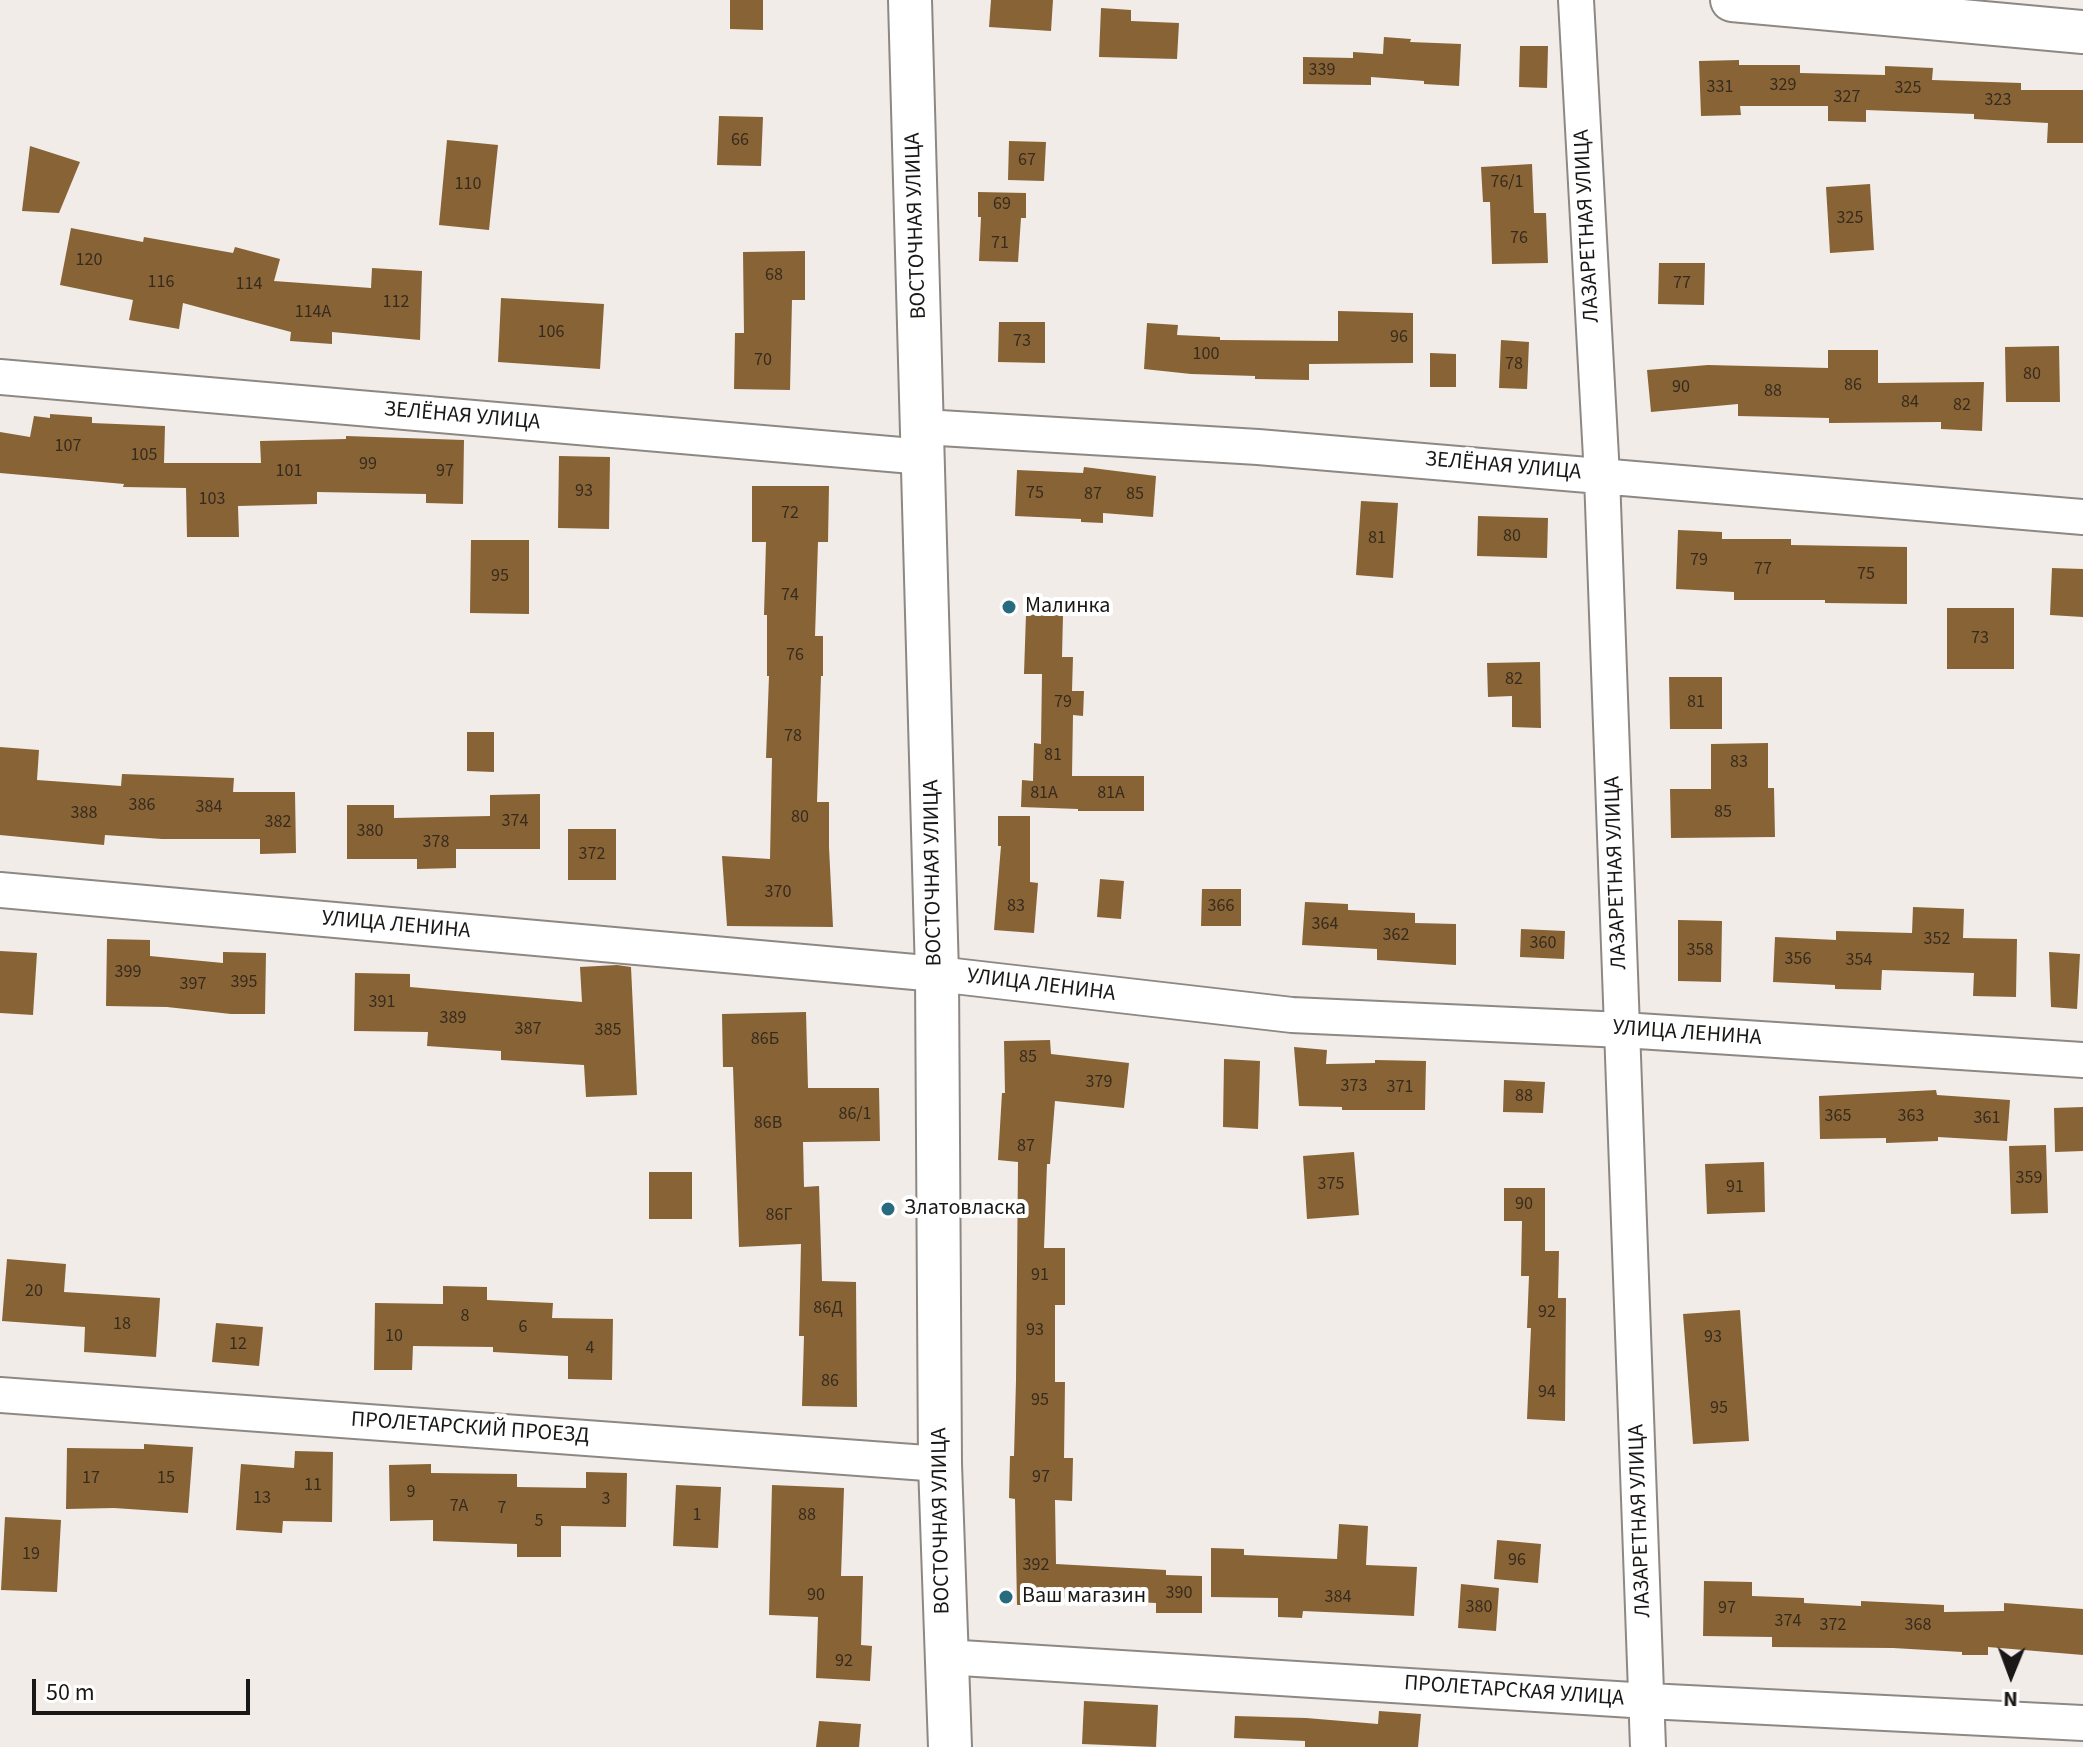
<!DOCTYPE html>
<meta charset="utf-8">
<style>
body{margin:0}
#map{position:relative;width:2083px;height:1747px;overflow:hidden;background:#f1ece7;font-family:"Source Sans 3",sans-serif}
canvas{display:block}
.north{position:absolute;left:1971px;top:1635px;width:80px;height:80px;-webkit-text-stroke:6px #fff;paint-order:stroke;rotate:181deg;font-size:22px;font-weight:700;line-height:32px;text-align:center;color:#1a1816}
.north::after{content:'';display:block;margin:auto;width:28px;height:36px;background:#1a1816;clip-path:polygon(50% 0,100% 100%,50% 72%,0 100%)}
.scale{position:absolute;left:32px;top:1679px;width:218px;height:36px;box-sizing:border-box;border:4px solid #1a1816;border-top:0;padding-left:10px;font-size:24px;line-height:28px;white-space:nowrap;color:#1a1816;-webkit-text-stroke:6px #fff;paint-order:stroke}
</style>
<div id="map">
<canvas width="2083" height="1747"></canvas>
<div class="north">N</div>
<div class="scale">50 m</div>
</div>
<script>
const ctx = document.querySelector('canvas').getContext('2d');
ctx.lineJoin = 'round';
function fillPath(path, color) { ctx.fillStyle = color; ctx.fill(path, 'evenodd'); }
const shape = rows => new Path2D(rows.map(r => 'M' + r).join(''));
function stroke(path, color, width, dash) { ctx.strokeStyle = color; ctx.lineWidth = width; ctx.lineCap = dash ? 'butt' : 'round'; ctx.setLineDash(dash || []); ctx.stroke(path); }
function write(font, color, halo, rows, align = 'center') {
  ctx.font = font + ' "Source Sans 3",sans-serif'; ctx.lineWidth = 8; ctx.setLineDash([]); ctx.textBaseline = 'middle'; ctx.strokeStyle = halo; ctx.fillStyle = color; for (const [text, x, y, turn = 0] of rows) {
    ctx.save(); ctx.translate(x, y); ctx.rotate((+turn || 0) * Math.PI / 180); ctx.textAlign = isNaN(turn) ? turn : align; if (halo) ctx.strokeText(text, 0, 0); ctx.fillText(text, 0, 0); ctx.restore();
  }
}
const building = shape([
 [730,0,763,0,763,30,730,29],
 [991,0,1053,0,1051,31,989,27],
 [1101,8,1131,10,1131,21,1179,23,1177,59,1099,57],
 [1384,37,1411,39,1410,42,1461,44,1459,86,1424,84,1424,81,1371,77,1371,85,1303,84,1303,57,1353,58,1353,52,1383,54],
 [1520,46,1548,46,1547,88,1519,87],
 [1739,60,1739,65,1800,65,1800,73,1885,75,1885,66,1933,68,1932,80,2021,83,2021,90,2083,90,2083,143,2047,143,2048,123,1974,119,1974,114,1866,110,1866,122,1828,121,1828,106,1740,106,1741,115,1701,116,1699,61],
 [719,116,763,117,761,166,717,165],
 [447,140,498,145,489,230,439,225],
 [1009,141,1046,142,1044,181,1008,180],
 [30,146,80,162,59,213,22,211],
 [1532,164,1534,213,1546,213,1548,263,1492,264,1490,202,1483,202,1481,167],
 [1870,184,1874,250,1830,253,1826,187],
 [978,192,1026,193,1026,218,1021,218,1018,262,979,261,981,217,978,217],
 [71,228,143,242,144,237,233,253,235,247,280,259,274,281,371,288,372,268,422,271,420,340,332,332,332,344,290,341,291,332,183,303,179,329,129,320,133,300,60,285],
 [805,251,805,300,792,300,790,390,734,389,735,333,744,333,743,252],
 [1659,263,1705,263,1704,305,1658,304],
 [501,298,604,304,600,369,498,362],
 [1338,311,1413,313,1413,363,1309,364,1309,380,1255,379,1255,376,1191,374,1144,369,1147,323,1178,325,1177,335,1220,337,1220,340,1338,341],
 [999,322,1045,322,1045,363,998,362],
 [1501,340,1529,342,1527,389,1499,388],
 [2059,346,2060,402,2006,402,2005,347],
 [1828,350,1878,350,1878,383,1984,382,1982,431,1941,429,1941,422,1829,423,1829,418,1738,416,1738,404,1651,412,1647,370,1708,365,1828,368],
 [1430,353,1456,354,1456,387,1430,387],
 [50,414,92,417,92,423,165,426,164,463,261,463,260,441,346,439,346,436,464,440,463,504,426,503,426,494,317,492,317,504,238,506,239,537,187,537,186,488,123,487,124,484,0,473,0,432,30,437,34,416,50,418],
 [559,456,610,457,609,529,558,528],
 [1084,467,1156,476,1153,517,1103,513,1103,523,1081,522,1081,519,1015,516,1017,470,1083,473],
 [752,486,829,486,828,542,818,542,815,636,823,636,823,676,821,676,817,802,829,802,829,847,833,927,727,926,722,856,770,859,772,758,766,758,769,676,767,676,767,615,764,615,766,542,752,542],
 [1361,501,1398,503,1393,578,1356,575],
 [1478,516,1548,518,1547,558,1477,556],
 [1678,530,1722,532,1722,539,1791,539,1791,545,1907,547,1907,604,1825,603,1825,600,1734,600,1734,592,1676,589],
 [471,540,529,540,529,614,470,613],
 [2052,568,2083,569,2083,617,2050,615],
 [1947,608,2014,608,2014,669,1947,669],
 [1026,614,1063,615,1062,657,1073,657,1072,691,1084,691,1083,716,1073,715,1072,776,1144,776,1144,811,1078,811,1078,809,1021,807,1022,780,1033,781,1034,743,1041,744,1042,674,1024,674],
 [1540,662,1541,728,1512,727,1512,696,1488,697,1487,663],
 [1669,677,1722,677,1722,729,1670,729],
 [467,732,494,732,494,772,467,771],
 [1768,743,1768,788,1774,788,1775,837,1671,838,1670,789,1711,789,1711,744],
 [0,747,39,750,37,780,121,786,122,774,234,778,233,792,295,792,296,853,260,854,260,839,162,839,105,835,104,845,0,835],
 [540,794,540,849,456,849,456,868,417,869,417,859,347,859,347,805,394,805,394,818,490,816,490,795],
 [998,816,1030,816,1030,882,1038,883,1034,933,994,930,1001,846,998,846],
 [568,829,616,829,616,880,568,880],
 [1100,879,1124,881,1121,919,1097,917],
 [1202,889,1241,889,1241,926,1201,926],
 [1305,902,1348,904,1348,910,1415,913,1415,923,1456,924,1456,965,1377,960,1377,949,1302,945],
 [1913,907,1964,909,1963,938,2017,939,2016,997,1973,996,1974,973,1882,970,1881,990,1835,989,1835,985,1773,982,1775,937,1836,940,1836,931,1912,933],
 [1678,920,1722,921,1721,982,1678,981],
 [1521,929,1565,931,1564,959,1520,957],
 [107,939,150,940,150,956,223,963,223,952,266,953,265,1014,231,1014,167,1007,106,1006],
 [0,951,37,953,33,1015,0,1013],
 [2049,952,2080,954,2077,1009,2051,1007],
 [617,965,631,967,637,1095,586,1097,584,1065,501,1060,501,1051,427,1046,428,1032,354,1031,355,973,410,974,410,987,582,1002,580,967],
 [806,1012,808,1088,879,1088,880,1141,803,1142,804,1187,819,1186,822,1281,856,1282,857,1407,802,1406,804,1336,799,1336,801,1244,739,1247,733,1067,723,1067,722,1014],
 [1050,1040,1051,1054,1129,1063,1124,1108,1055,1101,1050,1164,1047,1164,1044,1248,1065,1248,1065,1305,1055,1305,1055,1382,1065,1382,1064,1458,1073,1458,1072,1501,1055,1500,1056,1564,1166,1570,1166,1575,1202,1576,1202,1613,1156,1613,1156,1603,1057,1598,1057,1604,1017,1605,1015,1499,1009,1498,1010,1456,1014,1456,1016,1381,1018,1162,998,1160,1002,1093,1005,1093,1004,1041],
 [1294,1047,1327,1050,1326,1064,1375,1063,1375,1060,1426,1061,1425,1110,1342,1110,1342,1107,1299,1106],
 [1224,1059,1260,1061,1258,1129,1223,1127],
 [1504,1080,1545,1082,1543,1113,1503,1112],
 [1936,1090,1937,1095,2010,1100,2007,1141,1938,1137,1938,1141,1886,1143,1886,1138,1820,1139,1819,1096],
 [2083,1107,2083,1151,2055,1152,2054,1108],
 [2046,1145,2048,1213,2011,1214,2009,1146],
 [1354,1152,1359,1215,1307,1219,1303,1156],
 [1764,1162,1765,1212,1707,1214,1705,1164],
 [649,1172,692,1172,692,1219,649,1219],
 [1504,1188,1545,1188,1545,1251,1559,1251,1558,1298,1566,1298,1565,1421,1527,1419,1531,1328,1527,1328,1529,1276,1521,1276,1522,1221,1504,1221],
 [7,1259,66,1264,64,1292,160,1298,156,1357,84,1352,85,1327,2,1321],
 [443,1286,487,1287,487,1300,553,1303,552,1318,613,1319,612,1380,568,1379,568,1356,493,1352,493,1347,413,1346,412,1370,374,1370,375,1303,443,1304],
 [1740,1310,1749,1441,1693,1444,1683,1314],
 [216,1323,263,1327,259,1366,212,1362],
 [144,1444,193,1447,188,1513,114,1508,66,1509,67,1448,144,1449],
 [295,1451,333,1452,332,1522,283,1521,282,1533,236,1530,241,1464,294,1468],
 [431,1464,431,1473,517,1474,517,1487,586,1488,586,1472,627,1473,626,1527,561,1526,561,1557,517,1557,517,1544,433,1541,433,1520,390,1521,389,1465],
 [676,1485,721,1487,718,1548,673,1546],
 [772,1485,844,1488,841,1576,863,1576,861,1645,872,1646,870,1681,816,1678,818,1617,769,1615],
 [5,1517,61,1520,57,1592,1,1590],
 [1339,1524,1368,1526,1366,1565,1417,1567,1414,1616,1303,1611,1302,1618,1278,1617,1278,1598,1211,1597,1211,1548,1244,1549,1244,1555,1337,1559],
 [1497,1540,1541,1544,1538,1583,1494,1579],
 [1704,1581,1752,1582,1752,1596,1804,1598,1804,1603,1861,1606,1861,1601,1944,1605,1944,1612,2004,1611,2004,1603,2083,1609,2083,1655,1988,1647,1988,1655,1962,1655,1962,1652,1893,1648,1772,1647,1772,1637,1703,1636],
 [1461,1584,1499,1588,1496,1631,1458,1628],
 [1084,1701,1158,1705,1156,1747,1082,1744],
 [1379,1711,1421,1714,1418,1747,1305,1747,1305,1741,1234,1738,1235,1716,1306,1718,1378,1724],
 [819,1721,861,1724,859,1747,816,1747]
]);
const minor = shape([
 [1576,0,1602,476,1648,1747],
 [0,377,924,457],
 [923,427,1258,447,2083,517],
 [0,890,937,974,1292,1015,1623,1030,2083,1060],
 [0,1395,940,1464],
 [945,1657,1648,1701,2083,1723]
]);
const tertiary = shape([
 [910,0,937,974,940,1464,950,1747],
 [1732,0,2083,32]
]);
const markers = [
 [1009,607,8,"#296b7e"],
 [888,1209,8,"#296b7e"],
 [1006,1597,8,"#296b7e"]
];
const numberNames = [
 ["339",1322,71],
 ["329",1783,86],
 ["331",1720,88],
 ["325",1908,89],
 ["327",1847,98],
 ["323",1998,101],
 ["66",740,141],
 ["67",1027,161],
 ["76/1",1507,183],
 ["110",468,185],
 ["69",1002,205],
 ["325",1850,219],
 ["76",1519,239],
 ["71",1000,244],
 ["120",89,261],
 ["68",774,276],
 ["116",161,283],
 ["77",1682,284],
 ["114",249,285],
 ["112",396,303],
 ["114А",313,313],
 ["106",551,333],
 ["96",1399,338],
 ["73",1022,342],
 ["100",1206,355],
 ["70",763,361],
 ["78",1514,365],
 ["80",2032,375],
 ["86",1853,386],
 ["90",1681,388],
 ["88",1773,392],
 ["84",1910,403],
 ["82",1962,406],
 ["107",68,447],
 ["105",144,456],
 ["99",368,465],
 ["101",289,472],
 ["97",445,472],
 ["93",584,492],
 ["75",1035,494],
 ["87",1093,495],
 ["85",1135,495],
 ["103",212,500],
 ["72",790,514],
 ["80",1512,537],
 ["81",1377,539],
 ["79",1699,561],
 ["77",1763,570],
 ["75",1866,575],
 ["95",500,577],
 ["74",790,596],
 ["73",1980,639],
 ["76",795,656],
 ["82",1514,680],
 ["79",1063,703],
 ["81",1696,703],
 ["78",793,737],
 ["81",1053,756],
 ["83",1739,763],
 ["81А",1044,794],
 ["81А",1111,794],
 ["386",142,806],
 ["384",209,808],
 ["85",1723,813],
 ["388",84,814],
 ["80",800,818],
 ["374",515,822],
 ["382",278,823],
 ["380",370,832],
 ["378",436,843],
 ["372",592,855],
 ["370",778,893],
 ["83",1016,907],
 ["366",1221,907],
 ["364",1325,925],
 ["362",1396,936],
 ["352",1937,940],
 ["360",1543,944],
 ["358",1700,951],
 ["356",1798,960],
 ["354",1859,961],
 ["399",128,973],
 ["395",244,983],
 ["397",193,985],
 ["391",382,1003],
 ["389",453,1019],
 ["387",528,1030],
 ["385",608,1031],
 ["86Б",765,1040],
 ["85",1028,1058],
 ["379",1099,1083],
 ["373",1354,1087],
 ["371",1400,1088],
 ["88",1524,1097],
 ["86/1",855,1115],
 ["365",1838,1117],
 ["363",1911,1117],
 ["361",1987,1119],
 ["86В",768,1124],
 ["87",1026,1147],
 ["359",2029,1179],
 ["375",1331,1185],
 ["91",1735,1188],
 ["90",1524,1205],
 ["86Г",779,1216],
 ["91",1040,1276],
 ["20",34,1292],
 ["86Д",828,1309],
 ["92",1547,1313],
 ["8",465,1317],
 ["18",122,1325],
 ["6",523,1328],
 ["93",1035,1331],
 ["10",394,1337],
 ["93",1713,1338],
 ["12",238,1345],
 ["4",590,1349],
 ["86",830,1382],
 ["94",1547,1393],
 ["95",1040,1401],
 ["95",1719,1409],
 ["97",1041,1478],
 ["17",91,1479],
 ["15",166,1479],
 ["11",313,1486],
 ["9",411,1493],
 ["13",262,1499],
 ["3",606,1500],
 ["7А",459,1507],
 ["7",502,1509],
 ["1",697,1516],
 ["88",807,1516],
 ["5",539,1522],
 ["19",31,1555],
 ["96",1517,1561],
 ["392",1036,1566],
 ["390",1179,1594],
 ["90",816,1596],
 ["384",1338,1598],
 ["380",1479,1608],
 ["97",1727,1609],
 ["374",1788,1622],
 ["372",1833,1626],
 ["368",1918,1626],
 ["92",844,1662]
];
const streetNames = [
 ["ВОСТОЧНАЯ УЛИЦА",917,226,-92],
 ["ЛАЗАРЕТНАЯ УЛИЦА",1588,226,-93],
 ["ЗЕЛЁНАЯ УЛИЦА",462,417,5],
 ["ЗЕЛЁНАЯ УЛИЦА",1503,467,5],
 ["ВОСТОЧНАЯ УЛИЦА",934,873,-91],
 ["ЛАЗАРЕТНАЯ УЛИЦА",1617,873,-92],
 ["УЛИЦА ЛЕНИНА",396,926,5],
 ["УЛИЦА ЛЕНИНА",1041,986,7],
 ["УЛИЦА ЛЕНИНА",1687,1034,4],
 ["ПРОЛЕТАРСКИЙ ПРОЕЗД",470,1429,4],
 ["ВОСТОЧНАЯ УЛИЦА",942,1521,-91],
 ["ЛАЗАРЕТНАЯ УЛИЦА",1641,1521,-92],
 ["ПРОЛЕТАРСКАЯ УЛИЦА",1514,1692,4]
];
const poiNames = [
 ["Малинка",1025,607],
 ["Златовласка",904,1209],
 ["Ваш магазин",1022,1597]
];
fillPath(building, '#886336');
stroke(minor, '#8d8883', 38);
stroke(tertiary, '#8d8883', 46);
stroke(minor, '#fff', 34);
stroke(tertiary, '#fff', 42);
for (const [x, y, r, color] of markers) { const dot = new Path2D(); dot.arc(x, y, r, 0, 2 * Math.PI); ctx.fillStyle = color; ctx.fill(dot); stroke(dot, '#fff', 3); }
write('18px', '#362b1e', null, numberNames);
write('22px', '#1a1816', '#fff', streetNames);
write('22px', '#1a1816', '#fff', poiNames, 'left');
</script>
